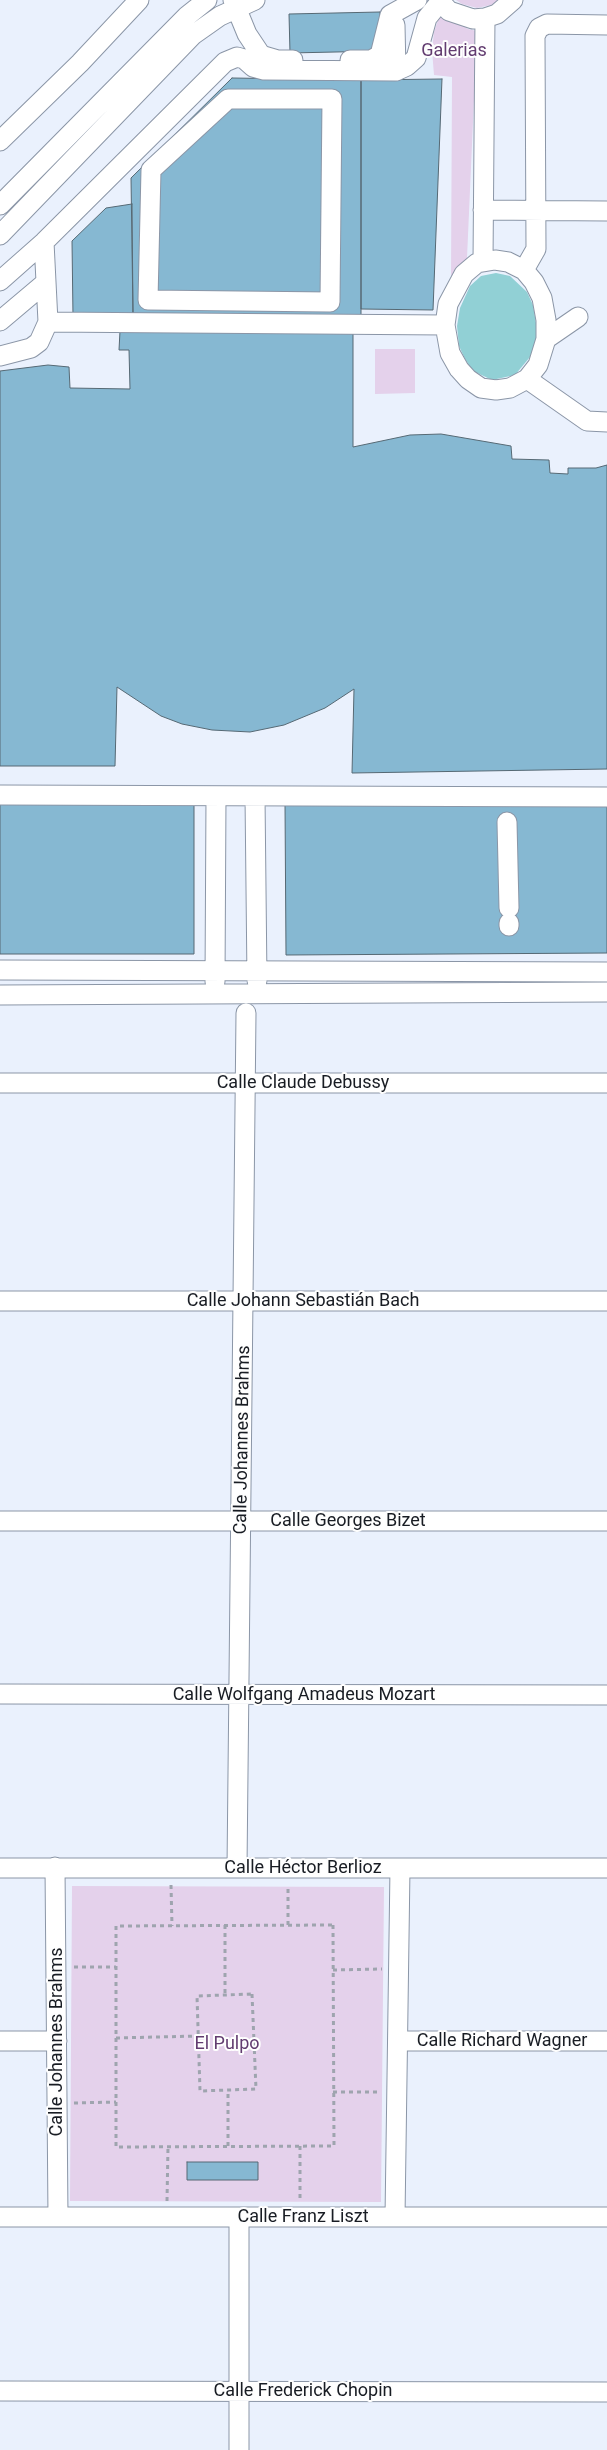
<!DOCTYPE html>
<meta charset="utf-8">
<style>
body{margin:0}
canvas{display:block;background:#eaf1fd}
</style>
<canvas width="607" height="2450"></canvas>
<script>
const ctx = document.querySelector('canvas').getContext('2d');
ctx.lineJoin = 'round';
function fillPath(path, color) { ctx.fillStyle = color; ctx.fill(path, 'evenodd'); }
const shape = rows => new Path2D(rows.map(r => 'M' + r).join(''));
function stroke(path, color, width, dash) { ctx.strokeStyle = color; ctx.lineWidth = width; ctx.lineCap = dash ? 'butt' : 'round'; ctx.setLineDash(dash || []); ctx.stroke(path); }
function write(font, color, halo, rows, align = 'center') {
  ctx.font = font + ' Roboto,sans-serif'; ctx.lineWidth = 4; ctx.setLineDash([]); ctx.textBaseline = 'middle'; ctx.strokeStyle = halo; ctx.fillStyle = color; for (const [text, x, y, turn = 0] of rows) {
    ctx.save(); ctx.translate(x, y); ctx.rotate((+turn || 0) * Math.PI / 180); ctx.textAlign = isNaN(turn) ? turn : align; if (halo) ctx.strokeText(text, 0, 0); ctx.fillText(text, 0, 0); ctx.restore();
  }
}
const green = shape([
 [456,0,499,0,491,5,477,8,462,4],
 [441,11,468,29,477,31,467,258,451,279,452,77,434,75,432,50,434,32],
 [375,349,415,349,415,393,375,394],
 [72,1886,384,1887,381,2202,70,2201]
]);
const water = shape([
 [496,273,510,276,527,292,533,305,536,323,536,340,530,357,515,375,492,380,473,371,465,359,459,346,457,326,460,308,470,286,481,276]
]);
const building = shape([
 [380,12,381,51,290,53,289,14,380,12],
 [232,78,361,80,361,317,133,315,131,178,232,78],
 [442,79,433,310,361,309,361,80,442,79],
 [132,204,133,315,73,317,72,241,106,208,132,204],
 [353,327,353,447,410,435,441,434,511,446,512,459,549,460,550,473,568,474,568,468,596,468,607,465,607,769,352,773,354,689,325,708,284,725,250,732,212,730,182,724,161,716,117,687,115,766,0,766,0,371,48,365,69,367,70,388,130,389,129,350,119,350,120,331,353,327],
 [0,801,194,801,194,954,0,954,0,801],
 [607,802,607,953,286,955,285,804,607,802],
 [187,2162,258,2162,258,2180,187,2180,187,2162]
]);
const path = shape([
 [171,1885,172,1926],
 [225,1925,225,1995],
 [288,1925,288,1886],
 [333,1925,334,2146,116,2147,116,1926,333,1925],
 [74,1967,116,1967],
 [333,1970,382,1969],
 [252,1994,256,2089,200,2091,197,1996,252,1994],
 [116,2038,198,2036],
 [333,2092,379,2092],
 [74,2103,116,2102],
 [228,2146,228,2090],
 [300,2146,300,2200],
 [167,2201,168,2147]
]);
const minor = shape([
 [233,0,247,34,261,55,278,60,293,60],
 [439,0,449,11,473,19,485,18,497,14,513,0],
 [395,25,396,71],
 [350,60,371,60,380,55,390,15,417,0],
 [228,99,332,99,330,302,148,300,151,170,228,99],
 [0,141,80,63,139,0],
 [0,205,187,16,207,0],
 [483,210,607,211],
 [0,235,193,35,220,16,255,0],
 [495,260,508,262,524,270,534,282,542,298,546,320,546,339,538,365,527,379,510,388,496,390,481,388,468,379,459,369,450,353,445,325,448,304,464,274,477,263,495,260],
 [483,262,485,18],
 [524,270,536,249,535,36,539,28,547,24,607,25],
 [0,281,44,242,225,62,237,57,244,59,253,67,264,70,396,71,407,66,416,58,427,18,440,2],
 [0,321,45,283],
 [48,322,445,325],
 [546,339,578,317],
 [0,356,31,348,39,342,48,322,44,242],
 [527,379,587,421,607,422],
 [0,795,607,797],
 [255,796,257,981],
 [507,822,509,908],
 [509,923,509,926],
 [0,970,607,972],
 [215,982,216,796],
 [0,995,607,992],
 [0,1083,607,1083],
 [0,1301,607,1301],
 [0,1521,607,1521],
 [0,1694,607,1695],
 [55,1867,58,2217],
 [237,1867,246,1013],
 [0,1868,607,1868],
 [0,2041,57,2041],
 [398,2041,607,2041],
 [0,2217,607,2217],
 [239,2217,239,2450],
 [395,2217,400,1868],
 [0,2391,607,2392]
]);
const parkNames = [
 ["Galerias",454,51],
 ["El Pulpo",227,2044]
];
const streetNames = [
 ["Calle Claude Debussy",303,1083],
 ["Calle Johann Sebastián Bach",303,1301],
 ["Calle Johannes Brahms",243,1440,-89],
 ["Calle Georges Bizet",348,1521],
 ["Calle Wolfgang Amadeus Mozart",304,1695],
 ["Calle Héctor Berlioz",303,1868],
 ["Calle Richard Wagner",502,2041],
 ["Calle Johannes Brahms",57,2042,-90],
 ["Calle Franz Liszt",303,2217],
 ["Calle Frederick Chopin",303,2391]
];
fillPath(green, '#e4d1eb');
fillPath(water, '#91d0d5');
fillPath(building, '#86b8d2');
stroke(building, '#566974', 1);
stroke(minor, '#8b96a7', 21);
stroke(path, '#9ea4ae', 3, [4, 4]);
stroke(minor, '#fff', 19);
write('18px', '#623c70', '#fefefe', parkNames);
write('18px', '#181c23', '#fefefe', streetNames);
</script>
